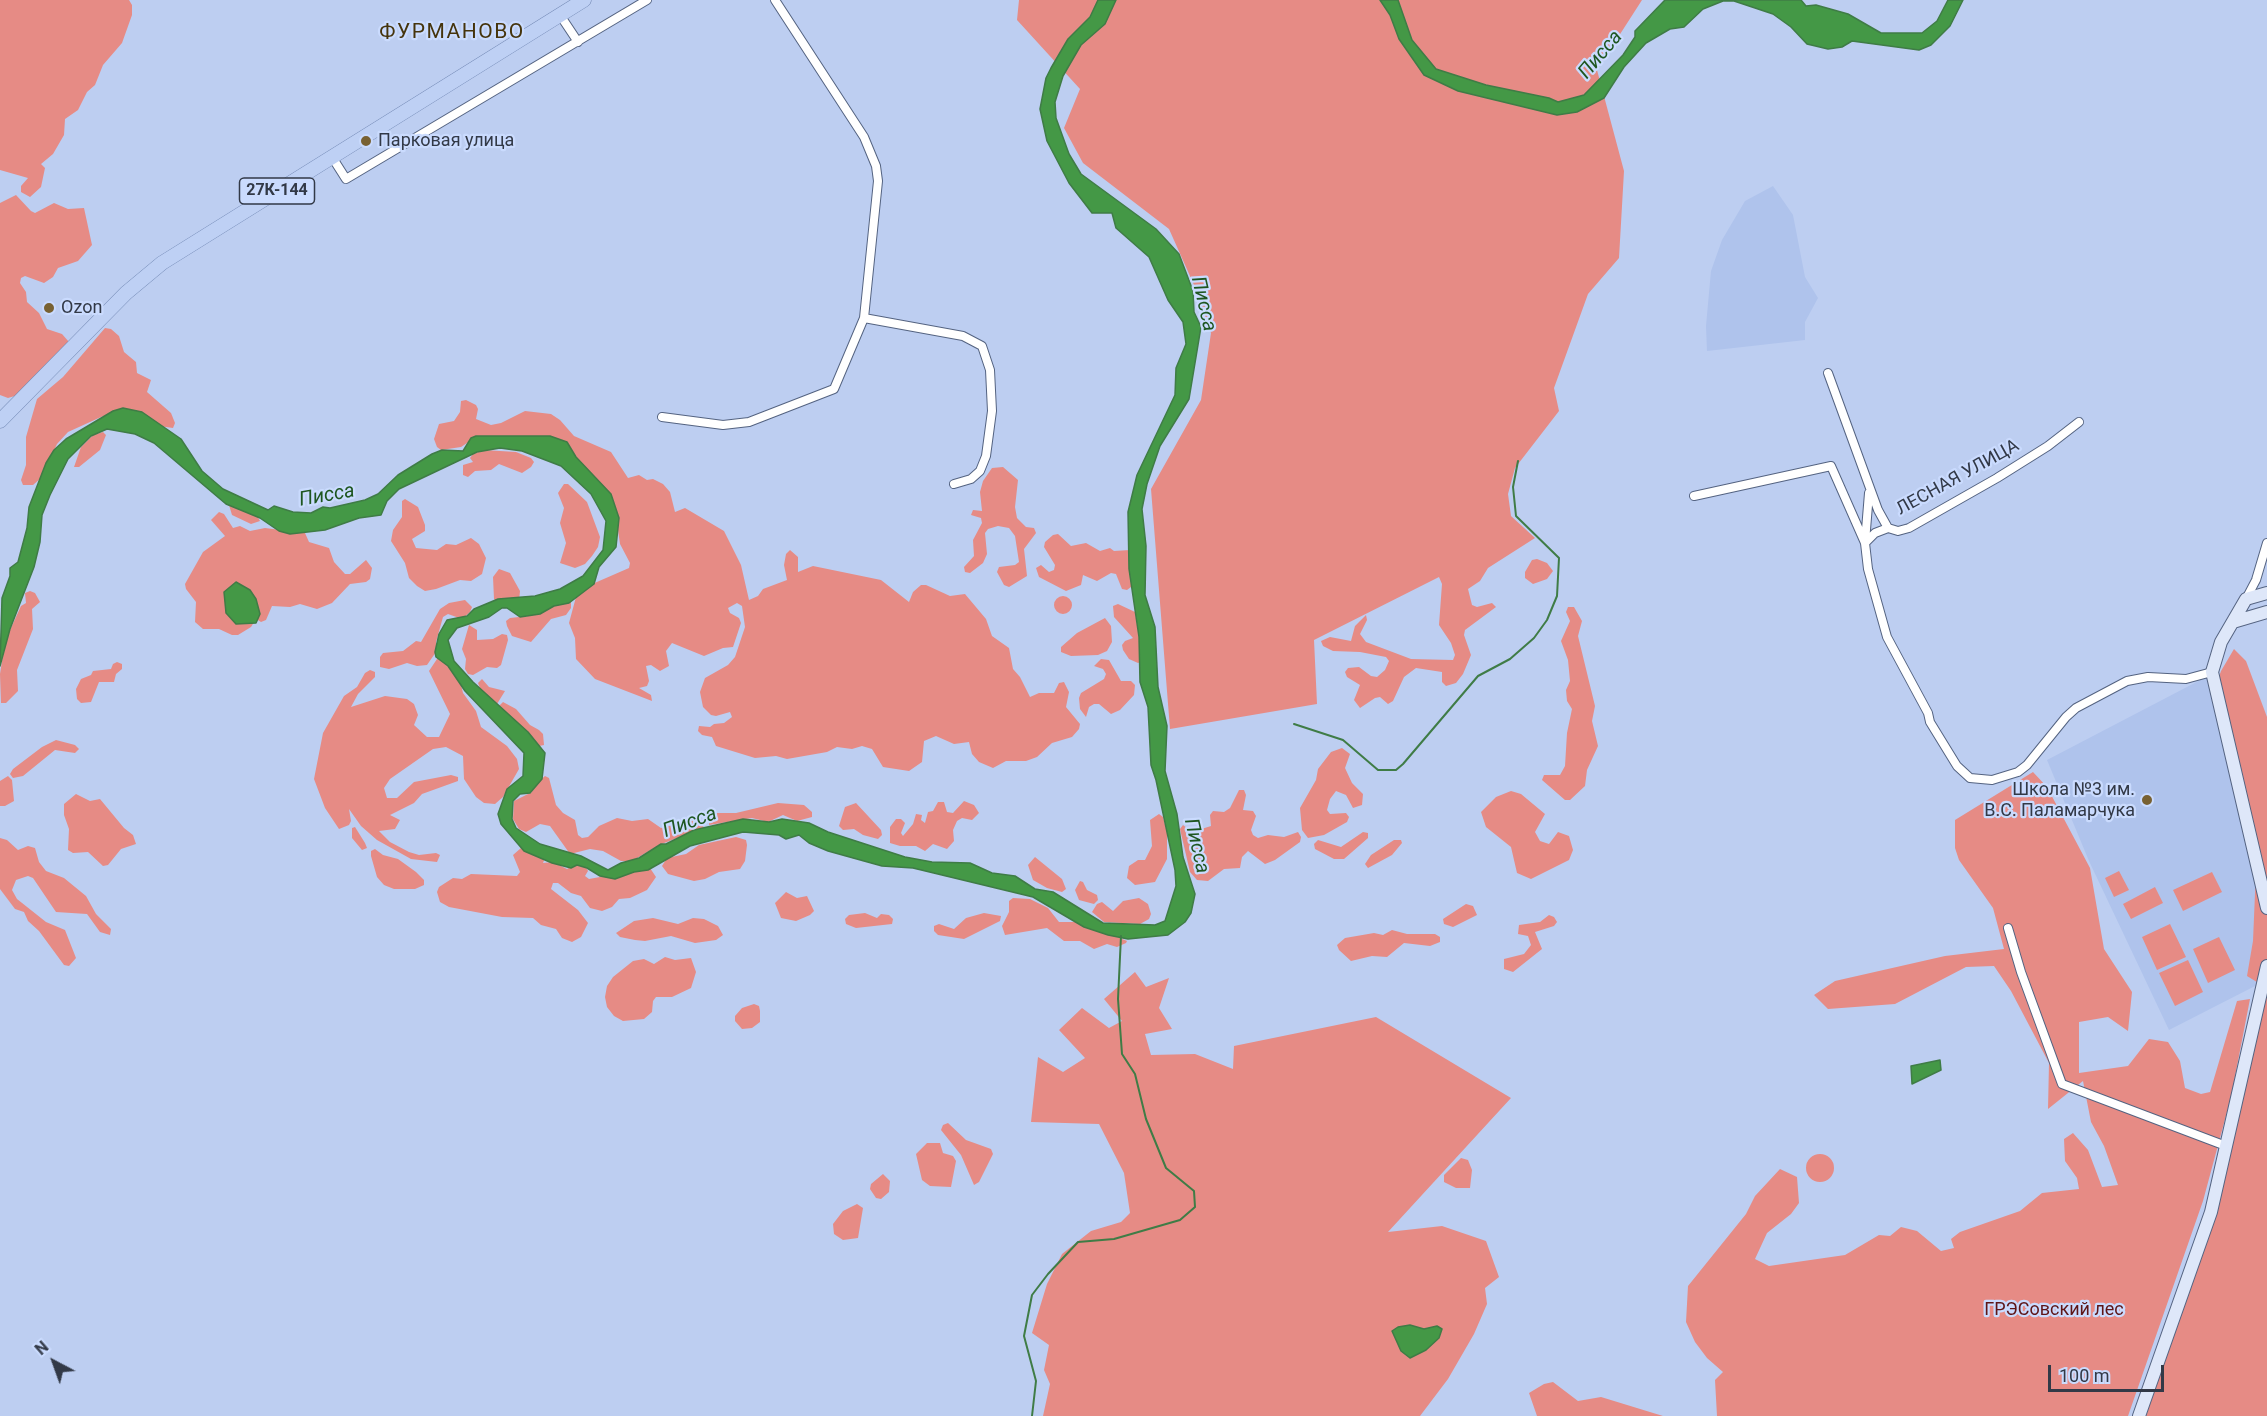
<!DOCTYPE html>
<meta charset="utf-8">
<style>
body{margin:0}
#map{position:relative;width:2267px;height:1416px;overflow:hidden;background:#bdcef1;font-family:Roboto,sans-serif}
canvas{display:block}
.north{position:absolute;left:24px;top:1332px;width:60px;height:60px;-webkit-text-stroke:4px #cadbfe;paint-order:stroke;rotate:319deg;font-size:16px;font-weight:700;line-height:24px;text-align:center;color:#323947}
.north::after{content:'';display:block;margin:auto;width:21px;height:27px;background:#323947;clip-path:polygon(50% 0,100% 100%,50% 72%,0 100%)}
.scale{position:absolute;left:2048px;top:1365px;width:116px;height:27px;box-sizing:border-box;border:3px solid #323947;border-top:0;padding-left:8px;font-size:18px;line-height:21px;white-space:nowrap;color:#323947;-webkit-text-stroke:4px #cadbfe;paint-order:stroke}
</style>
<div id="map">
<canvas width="2267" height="1416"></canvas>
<div class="north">N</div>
<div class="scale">100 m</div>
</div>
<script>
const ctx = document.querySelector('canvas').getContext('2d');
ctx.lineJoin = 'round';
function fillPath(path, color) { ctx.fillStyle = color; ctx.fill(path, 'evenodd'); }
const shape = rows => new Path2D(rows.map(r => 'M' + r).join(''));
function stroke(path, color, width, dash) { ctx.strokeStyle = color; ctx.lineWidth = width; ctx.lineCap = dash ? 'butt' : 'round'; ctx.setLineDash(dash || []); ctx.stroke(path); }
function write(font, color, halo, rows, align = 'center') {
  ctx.font = font + ' Roboto,sans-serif'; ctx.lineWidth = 4.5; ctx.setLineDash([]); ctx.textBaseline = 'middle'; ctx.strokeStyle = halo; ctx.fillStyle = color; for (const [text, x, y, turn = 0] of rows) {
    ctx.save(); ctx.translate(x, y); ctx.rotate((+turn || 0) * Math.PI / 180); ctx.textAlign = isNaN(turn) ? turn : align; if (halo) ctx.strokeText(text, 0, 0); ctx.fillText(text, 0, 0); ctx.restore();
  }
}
const built = shape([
 [1773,186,1793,215,1805,277,1818,298,1805,322,1805,340,1707,351,1706,326,1711,271,1722,240,1745,201],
 [2208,676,2261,896,2265,939,2257,985,2169,1030,2089,861,2047,760]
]);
const green = shape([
 [0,0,129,0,132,5,132,15,122,43,103,65,95,85,87,92,78,110,65,119,64,135,53,154,41,164,45,168,41,187,30,197,21,192,21,186,28,178,0,170],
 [1019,0,1642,0,1597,70,1624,171,1619,258,1588,294,1554,388,1559,411,1515,468,1508,494,1511,516,1535,538,1488,568,1480,581,1468,589,1472,605,1477,607,1492,603,1496,607,1465,630,1464,635,1471,655,1463,674,1456,683,1446,686,1442,682,1442,672,1416,668,1404,677,1393,701,1388,704,1380,697,1375,698,1360,708,1354,700,1360,685,1347,677,1345,672,1348,668,1359,667,1371,676,1377,677,1385,670,1389,661,1386,657,1360,652,1333,651,1323,646,1321,641,1330,637,1351,641,1355,626,1366,615,1367,620,1360,634,1366,642,1411,659,1453,660,1455,655,1451,643,1439,625,1442,584,1439,577,1314,640,1317,704,1170,729,1151,489,1201,400,1211,333,1194,285,1169,229,1083,163,1064,128,1080,89,1017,20],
 [16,195,31,211,35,213,54,203,68,209,84,208,92,245,78,261,58,268,53,277,44,283,25,276,21,278,20,283,26,292,27,302,39,313,47,329,62,334,69,342,18,395,8,398,0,395,0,203],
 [105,328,111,329,119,336,124,352,136,362,137,373,151,380,147,392,171,413,175,423,173,428,152,425,116,412,101,417,68,432,57,444,41,478,33,485,23,485,21,480,26,465,26,437,37,399,63,377],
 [466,400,476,405,478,409,476,419,491,425,501,423,525,411,551,414,560,420,574,436,611,452,628,478,639,475,647,480,653,479,663,484,670,492,675,512,685,508,724,531,741,565,749,600,758,596,763,589,787,580,784,565,786,554,790,550,798,557,798,572,813,566,881,580,909,602,913,592,921,585,926,585,950,596,965,594,986,619,992,636,1009,648,1013,669,1020,677,1030,697,1039,693,1054,693,1059,683,1064,682,1069,692,1066,707,1080,724,1079,729,1072,737,1052,743,1037,757,1026,761,1006,761,993,768,979,762,972,754,969,742,954,744,936,736,924,741,922,762,909,771,883,767,872,749,862,746,852,749,837,747,827,752,787,759,776,756,755,758,716,746,712,737,702,735,698,731,699,726,710,727,714,724,724,723,732,717,730,712,716,716,711,715,703,707,700,692,705,678,728,665,735,657,745,627,742,606,737,603,728,608,730,613,739,618,741,623,733,647,723,648,704,656,672,643,666,651,669,666,660,671,651,665,646,666,649,681,647,686,639,688,651,695,652,701,595,679,576,659,575,638,569,623,576,597,590,585,629,568,630,563,620,544,617,523,578,472,499,436,470,441,461,447,441,450,437,447,434,439,439,424,454,421,460,412,461,401],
 [103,432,106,435,100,450,79,467,74,467,81,447,93,435],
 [484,450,516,452,531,458,534,462,531,467,522,473,499,464,491,470,475,471,468,477,463,475,463,465,473,462,470,458,473,454],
 [1003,467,1018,480,1015,507,1017,518,1026,527,1034,528,1036,533,1024,549,1027,576,1009,587,1004,585,997,572,999,567,1015,565,1019,562,1015,536,1009,528,998,526,988,529,985,533,987,554,983,563,970,573,965,572,964,567,974,556,973,540,982,523,981,518,971,515,973,510,982,511,980,492,983,481,992,468],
 [564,484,568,484,587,502,600,537,598,547,592,556,585,564,575,568,560,563,566,543,560,523,564,508,558,493],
 [405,499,418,507,425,525,425,531,412,539,416,548,437,550,446,544,456,545,471,538,479,544,486,558,482,574,471,581,460,580,436,589,425,591,417,586,409,578,405,563,391,541,393,530,402,517,402,501],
 [229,505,257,516,260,521,251,524,232,515],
 [219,512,224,514,233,528,240,526,250,531,265,528,305,533,309,542,329,548,334,562,345,574,350,574,366,560,372,568,370,579,366,582,350,584,332,603,317,609,300,604,290,607,272,606,266,620,261,622,256,619,251,627,238,635,232,635,219,629,203,629,195,622,196,602,186,589,185,584,203,552,225,536,211,520],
 [1058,534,1071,546,1086,543,1100,551,1110,548,1114,551,1130,550,1133,582,1131,587,1127,590,1122,589,1116,574,1111,573,1097,581,1083,575,1081,585,1066,591,1039,577,1036,568,1041,565,1049,572,1054,570,1055,565,1044,547,1045,542,1053,535],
 [1537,559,1547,563,1553,571,1547,579,1533,584,1525,578,1525,572,1532,560],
 [499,569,510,573,520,591,519,601,511,608,501,606,494,599,493,577],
 [30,591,35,593,40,602,32,609,33,629,17,670,18,691,6,703,1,703,0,674,5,641,21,606,26,603,25,593],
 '1054 605a9 9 0 1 1 18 0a9 9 0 1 1-18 0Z',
 [571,598,571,608,566,615,551,619,531,642,512,636,507,626,506,621,510,618,528,616,547,607,563,604],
 [465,600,472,607,470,612,462,619,448,614,443,617,436,642,436,652,427,665,417,666,407,663,389,669,380,667,380,657,383,653,403,651,416,641,421,642,440,609,449,603],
 [1118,604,1135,612,1143,661,1138,663,1129,659,1123,650,1122,645,1125,641,1133,638,1114,617,1113,606],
 [1568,607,1574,607,1582,621,1578,636,1595,706,1592,721,1598,746,1587,770,1585,786,1570,800,1565,800,1542,780,1544,775,1560,775,1565,766,1567,733,1572,709,1567,701,1566,690,1570,681,1568,660,1561,641,1570,621,1566,612],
 [1105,618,1111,626,1112,642,1107,651,1098,655,1071,656,1061,652,1061,647,1077,633],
 [469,625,477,630,477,640,493,639,502,634,507,635,508,640,501,665,497,668,487,667,473,675,468,674,465,669,466,659,462,649],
 [2234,649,2246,661,2267,717,2267,1416,2146,1416,2225,1179,2265,987,2247,976,2253,941,2256,870,2214,691,2221,671],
 [441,653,459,676,463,693,476,711,481,727,507,746,517,759,519,769,503,797,495,804,484,803,476,797,464,779,463,756,446,747,433,749,390,779,384,788,387,798,397,798,414,782,451,775,458,777,458,781,422,794,414,803,390,815,400,820,395,829,379,831,390,842,409,852,419,855,436,853,440,855,437,862,411,859,377,840,361,826,349,809,351,821,349,825,339,829,325,808,314,779,323,733,344,696,357,687,365,673,370,670,375,672,375,677,358,694,351,707,385,696,407,699,414,704,418,715,414,725,427,737,439,737,450,714,429,671],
 [1101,659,1109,660,1121,681,1131,681,1135,685,1134,695,1120,710,1111,714,1099,704,1094,704,1089,707,1086,717,1080,709,1079,698,1081,693,1104,679,1106,674,1103,669,1094,666],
 [117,662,122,664,122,669,116,674,114,682,99,682,91,702,81,703,77,699,76,689,81,679,91,675,93,671,111,669,113,664],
 [482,679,489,687,505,691,497,704,492,705,482,693,478,683],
 [503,702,516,709,530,725,539,730,543,734,544,745,539,746,500,711,499,706],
 [56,740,75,745,79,749,75,753,55,750,23,776,13,778,10,774,13,769,42,747],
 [1342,748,1350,754,1345,768,1352,783,1363,794,1362,805,1353,808,1346,795,1336,791,1330,799,1327,810,1330,814,1346,813,1349,817,1347,822,1324,835,1308,838,1302,830,1300,808,1316,780,1318,769,1331,752],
 [2033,772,2047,787,2090,868,2104,949,2132,992,2128,1031,2108,1017,2079,1022,2079,1073,2128,1066,2149,1039,2168,1042,2180,1061,2185,1088,2201,1094,2210,1092,2237,1001,2250,999,2231,1097,2203,1201,2128,1416,1717,1416,1715,1380,1723,1372,1707,1358,1695,1342,1686,1322,1688,1286,1746,1214,1755,1196,1780,1169,1797,1177,1799,1203,1791,1214,1767,1233,1755,1259,1769,1266,1845,1255,1879,1235,1890,1236,1901,1227,1917,1231,1941,1251,1954,1248,1951,1239,1960,1232,2020,1211,2042,1193,2079,1189,2077,1178,2065,1161,2064,1139,2073,1133,2088,1150,2102,1187,2118,1185,2104,1146,2091,1122,2083,1081,2048,1109,2049,1063,2011,991,1994,966,1966,967,1895,1004,1828,1009,1814,995,1835,981,1945,956,2004,949,1993,908,1959,860,1955,848,1955,820],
 [8,776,12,780,14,801,5,806,0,806,0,781],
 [545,776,549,778,556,805,563,813,575,820,578,835,582,838,588,837,599,826,617,818,632,821,648,819,661,828,699,819,704,823,703,828,659,845,632,861,621,861,603,851,590,849,570,854,550,826,540,824,526,832,519,829,513,819,514,801,532,792,532,787],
 [1239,790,1244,790,1246,795,1243,810,1253,811,1256,816,1251,830,1253,835,1258,838,1268,835,1284,837,1298,832,1301,837,1300,842,1275,860,1265,864,1248,851,1242,857,1240,868,1224,869,1208,881,1197,880,1190,872,1180,829,1183,825,1192,832,1211,826,1210,815,1213,811,1224,812,1230,808],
 [1511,791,1521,794,1545,814,1535,832,1540,841,1549,844,1558,832,1569,836,1573,850,1569,860,1531,879,1517,873,1511,847,1486,827,1481,812,1496,797],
 [76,794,90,801,100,799,124,828,133,835,136,844,121,849,108,865,103,866,88,852,73,853,68,850,69,829,64,815,64,804],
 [964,801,974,805,979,813,972,820,962,818,957,821,953,830,954,841,947,849,933,844,925,851,916,846,900,846,890,843,890,827,896,819,901,819,905,823,901,833,903,836,913,824,916,814,922,815,921,820,925,823,928,812,933,811,938,802,944,802,947,812,953,813],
 [778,803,804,805,812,812,812,817,797,821,783,815,768,822,752,818,709,825,710,815,715,813,736,813],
 [856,803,881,830,882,835,878,839,863,835,854,829,843,830,839,826,845,807],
 [1159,814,1163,817,1167,832,1167,859,1155,882,1135,885,1127,878,1129,866,1138,860,1145,860,1152,846,1150,820],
 [355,827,365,843,367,848,362,850,352,838,352,828],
 [1363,832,1368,833,1368,838,1344,859,1334,859,1315,849,1314,844,1318,840,1341,847],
 [736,837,746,840,747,845,745,861,740,869,719,872,705,879,694,881,668,874,662,866,667,858,686,854,699,845],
 [0,838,7,840,18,850,28,846,35,848,39,862,46,871,64,878,86,896,96,914,111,929,110,935,100,932,87,914,56,912,33,878,28,876,16,880,12,890,17,899,46,922,65,930,76,958,69,966,64,965,39,931,28,921,24,912,15,909,0,889],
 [1394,840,1401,840,1402,843,1392,855,1368,868,1365,864,1371,855],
 [521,848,545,858,543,863,553,862,567,869,576,864,586,867,588,871,585,876,589,879,650,868,656,877,647,890,630,898,619,899,612,907,602,911,590,908,581,896,571,893,558,883,553,883,551,889,578,910,588,923,581,937,572,942,562,938,556,929,541,925,533,918,502,917,449,907,440,902,437,892,439,887,453,878,462,879,471,874,517,876,520,872,513,855],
 [375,849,383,855,398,859,416,872,424,880,424,885,415,889,394,889,384,885,377,877,371,856,371,851],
 [1035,857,1062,879,1066,889,1062,892,1047,888,1033,880,1028,865],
 [2119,871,2129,890,2114,897,2105,878],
 [2212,872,2222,892,2183,911,2173,890],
 [1080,881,1083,882,1087,890,1097,895,1098,900,1094,904,1079,900,1075,890],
 [2155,887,2163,903,2131,919,2123,904],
 [786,892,797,898,807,896,814,911,810,915,796,921,781,918,775,903],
 [1013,898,1030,899,1048,908,1059,922,1075,922,1084,927,1089,925,1127,941,1126,943,1117,947,1107,944,1094,949,1080,941,1064,941,1047,928,1005,935,1002,926,1009,912,1009,901],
 [1139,898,1148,904,1151,914,1149,919,1140,924,1104,922,1092,912,1097,904,1102,902,1113,911,1123,901],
 [1466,904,1473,906,1477,915,1453,927,1444,924,1443,919],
 [865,913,877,918,881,914,889,915,893,919,892,924,856,928,846,924,845,919,849,915],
 [984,913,1001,916,1000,921,964,939,938,935,934,931,934,926,939,924,954,929,966,918],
 [1549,915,1554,917,1557,922,1554,926,1535,932,1542,949,1513,972,1504,969,1504,959,1524,954,1531,945,1528,936,1518,934,1519,925,1540,922],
 [653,918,678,924,693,918,704,919,718,926,723,935,716,940,695,943,671,936,645,941,635,940,620,937,616,933,634,921],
 [2170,924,2186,957,2157,970,2142,937],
 [1392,930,1407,934,1435,934,1440,937,1440,942,1430,946,1404,943,1387,957,1372,956,1351,961,1339,950,1337,945,1345,938,1374,933,1383,935],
 [2219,937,2235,970,2208,983,2193,949],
 [665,957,675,960,691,958,696,972,691,988,672,997,656,997,653,1001,652,1012,644,1019,623,1021,614,1016,607,1007,605,997,607,986,613,977,633,961,644,959,654,964],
 [2188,960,2203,992,2175,1006,2159,973],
 [1135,972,1146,987,1169,978,1159,1008,1172,1029,1145,1034,1151,1055,1195,1054,1233,1069,1234,1046,1376,1017,1511,1098,1388,1232,1442,1226,1486,1241,1499,1277,1485,1288,1487,1304,1474,1334,1448,1379,1420,1416,1043,1416,1050,1384,1044,1370,1049,1345,1032,1333,1047,1284,1062,1254,1091,1231,1121,1222,1130,1213,1124,1173,1099,1124,1031,1122,1038,1057,1063,1072,1085,1058,1059,1030,1082,1008,1109,1028,1122,1021,1104,999],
 [754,1004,759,1006,760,1011,760,1022,752,1028,742,1029,735,1021,735,1016,742,1008],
 [948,1123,966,1140,991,1149,993,1154,979,1182,974,1185,961,1155,941,1130,943,1125],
 [927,1143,940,1143,943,1153,953,1156,956,1161,951,1187,930,1186,922,1180,916,1154],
 '1806 1168a14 14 0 1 1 28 0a14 14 0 1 1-28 0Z',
 [1461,1158,1468,1160,1472,1170,1470,1188,1456,1188,1444,1182,1444,1175],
 [883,1174,890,1181,889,1192,881,1199,876,1198,870,1189,871,1184],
 [857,1204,863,1208,858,1238,843,1240,834,1234,833,1224,843,1211],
 [1553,1382,1578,1401,1601,1397,1663,1416,1537,1416,1529,1393,1544,1384]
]);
const water = shape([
 [1098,0,1116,0,1105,24,1081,45,1063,76,1055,102,1056,118,1069,154,1081,174,1156,229,1179,254,1193,291,1194,312,1201,327,1189,399,1160,446,1147,484,1142,509,1146,546,1145,595,1155,627,1158,687,1167,726,1165,771,1177,814,1183,857,1195,894,1191,913,1185,922,1168,935,1128,939,1108,935,1084,927,1033,897,913,868,882,866,828,851,809,843,799,835,786,839,779,835,743,832,690,846,648,870,634,872,615,879,600,876,587,868,577,865,571,868,552,863,524,851,501,824,498,814,507,789,523,776,524,753,465,691,448,666,436,657,435,652,439,634,447,620,467,616,474,609,498,599,535,596,560,589,583,576,603,550,606,521,591,494,561,466,522,451,500,448,477,452,399,489,387,501,381,515,359,518,325,530,290,534,279,531,260,518,226,504,154,443,135,434,107,429,91,436,68,459,50,495,42,515,40,542,34,567,10,629,0,666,2,598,10,576,10,568,18,562,27,528,29,507,46,463,54,450,66,439,113,411,123,408,142,412,181,439,202,471,223,489,268,510,274,506,293,512,311,513,323,507,330,508,365,500,378,494,398,475,432,454,442,450,463,451,471,438,476,436,550,436,567,442,576,457,611,494,619,518,616,547,599,567,594,584,569,603,554,606,540,614,520,617,507,608,502,608,489,617,457,628,448,640,454,661,473,682,528,732,545,753,542,779,530,793,520,794,513,801,512,819,516,828,540,844,581,856,608,870,621,863,639,858,661,844,666,844,694,830,743,819,769,822,782,819,809,823,828,832,905,857,932,862,970,863,992,873,1015,876,1035,889,1053,892,1103,923,1155,925,1165,921,1176,886,1175,870,1156,780,1151,765,1148,707,1140,682,1139,637,1129,569,1128,512,1137,475,1175,395,1176,368,1186,344,1183,322,1168,300,1149,257,1116,228,1112,213,1092,213,1069,183,1047,141,1040,109,1046,78,1051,68,1068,39,1090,17,1098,0],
 [1380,0,1398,0,1412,40,1436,69,1486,85,1549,98,1558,102,1584,95,1623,55,1635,37,1635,31,1665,0,1801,0,1806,6,1816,5,1848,14,1881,33,1922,33,1937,21,1948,0,1963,0,1950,26,1931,45,1919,50,1852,41,1842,47,1828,49,1807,44,1791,27,1773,14,1734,1,1723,1,1703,9,1684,27,1670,29,1646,43,1624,67,1604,98,1577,112,1557,115,1458,91,1424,75,1399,39,1390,15,1380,0],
 [236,582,250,590,256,599,260,614,256,623,236,624,226,613,224,592,236,582],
 [1940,1060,1941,1070,1912,1084,1911,1066,1940,1060],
 [1410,1325,1424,1329,1437,1326,1442,1329,1439,1338,1426,1350,1410,1358,1401,1351,1392,1331,1398,1327,1410,1325]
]);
const stream = shape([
 [1294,724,1343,740,1378,770,1396,770,1403,764,1478,676,1510,659,1534,638,1547,620,1557,596,1559,558,1516,516,1513,487,1518,461],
 [1032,1416,1036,1381,1024,1336,1032,1295,1048,1274,1078,1242,1114,1239,1180,1220,1195,1207,1194,1191,1166,1168,1146,1119,1135,1074,1122,1054,1118,999,1121,936]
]);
const street = shape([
 [560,15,578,42],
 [332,157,346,179,647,0],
 [864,318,963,336,982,346,990,370,992,411,986,456,980,471,971,479,954,484],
 [1828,373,1878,510,1888,528,1898,531,1909,528,1997,478,2048,446,2079,422],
 [662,417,723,425,749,422,834,389,864,318,878,181,876,166,864,137,775,0],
 [1694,496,1831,466,1865,543,1868,569,1887,637,1928,713,1930,722,1957,766,1970,778,1992,780,2018,772,2027,765,2066,717,2076,708,2127,681,2148,677,2186,679,2212,672],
 [1865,542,1869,493],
 [1865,543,1875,533,1888,528],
 [2246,599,2256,580,2267,543],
 [2008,928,2021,972,2062,1084,2226,1146]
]);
const secondary = shape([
 [2267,593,2246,599,2221,642,2212,672,2267,908],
 [2233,622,2267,612],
 [2139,1416,2211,1212,2267,966]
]);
const primary = shape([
 [0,421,126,293,162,263,584,0]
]);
const markers = [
 [366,141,6,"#786132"],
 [49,308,6,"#786132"],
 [2147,800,6,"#786132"]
];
const shields = [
 [277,191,75]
];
const shieldNames = [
 ["27К-144",277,191]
];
const poiNames = [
 ["Парковая улица",378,141],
 ["Ozon",61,308],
 ["Школа №3 им.",2135,790,"right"],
 ["В.С. Паламарчука",2135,811,"right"]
];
const streetNames = [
 ["ЛЕСНАЯ УЛИЦА",1958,478,-29]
];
const parkNames = [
 ["ГРЭСовский лес",2054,1310]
];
const waterNames = [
 ["Писса",1601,55,-50],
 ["Писса",1203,304,77],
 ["Писса",327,496,-10],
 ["Писса",690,823,-20],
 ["Писса",1196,846,77]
];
const quarterNames = [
 ["ФУРМАНОВО",452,33]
];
fillPath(built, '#afc3ec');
fillPath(green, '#e68b85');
fillPath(water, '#449846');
stroke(water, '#3f7c46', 1.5);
stroke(stream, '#3f7c46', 2);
stroke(street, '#546381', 10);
stroke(secondary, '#546381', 14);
stroke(primary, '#7086b2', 15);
stroke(street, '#fff', 8);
stroke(secondary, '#dee7f9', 12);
stroke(primary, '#bed0f4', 14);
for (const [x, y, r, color] of markers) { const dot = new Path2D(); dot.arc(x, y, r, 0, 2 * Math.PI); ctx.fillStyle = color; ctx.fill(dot); stroke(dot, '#cadbfe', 2); }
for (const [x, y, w] of shields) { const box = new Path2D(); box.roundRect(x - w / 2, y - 13, w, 26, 4.5); ctx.fillStyle = '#cadbfe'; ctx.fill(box); stroke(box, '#323947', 1.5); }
write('bold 16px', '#323947', null, shieldNames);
write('18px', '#323947', '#cadbfe', poiNames, 'left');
write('18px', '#323947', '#cadbfe', streetNames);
write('18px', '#5e1517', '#cadbfe', parkNames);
write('italic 20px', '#1e5620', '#cadbfe', waterNames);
ctx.letterSpacing = '1.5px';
write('21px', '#45340c', '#cadbfe', quarterNames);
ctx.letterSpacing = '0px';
</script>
